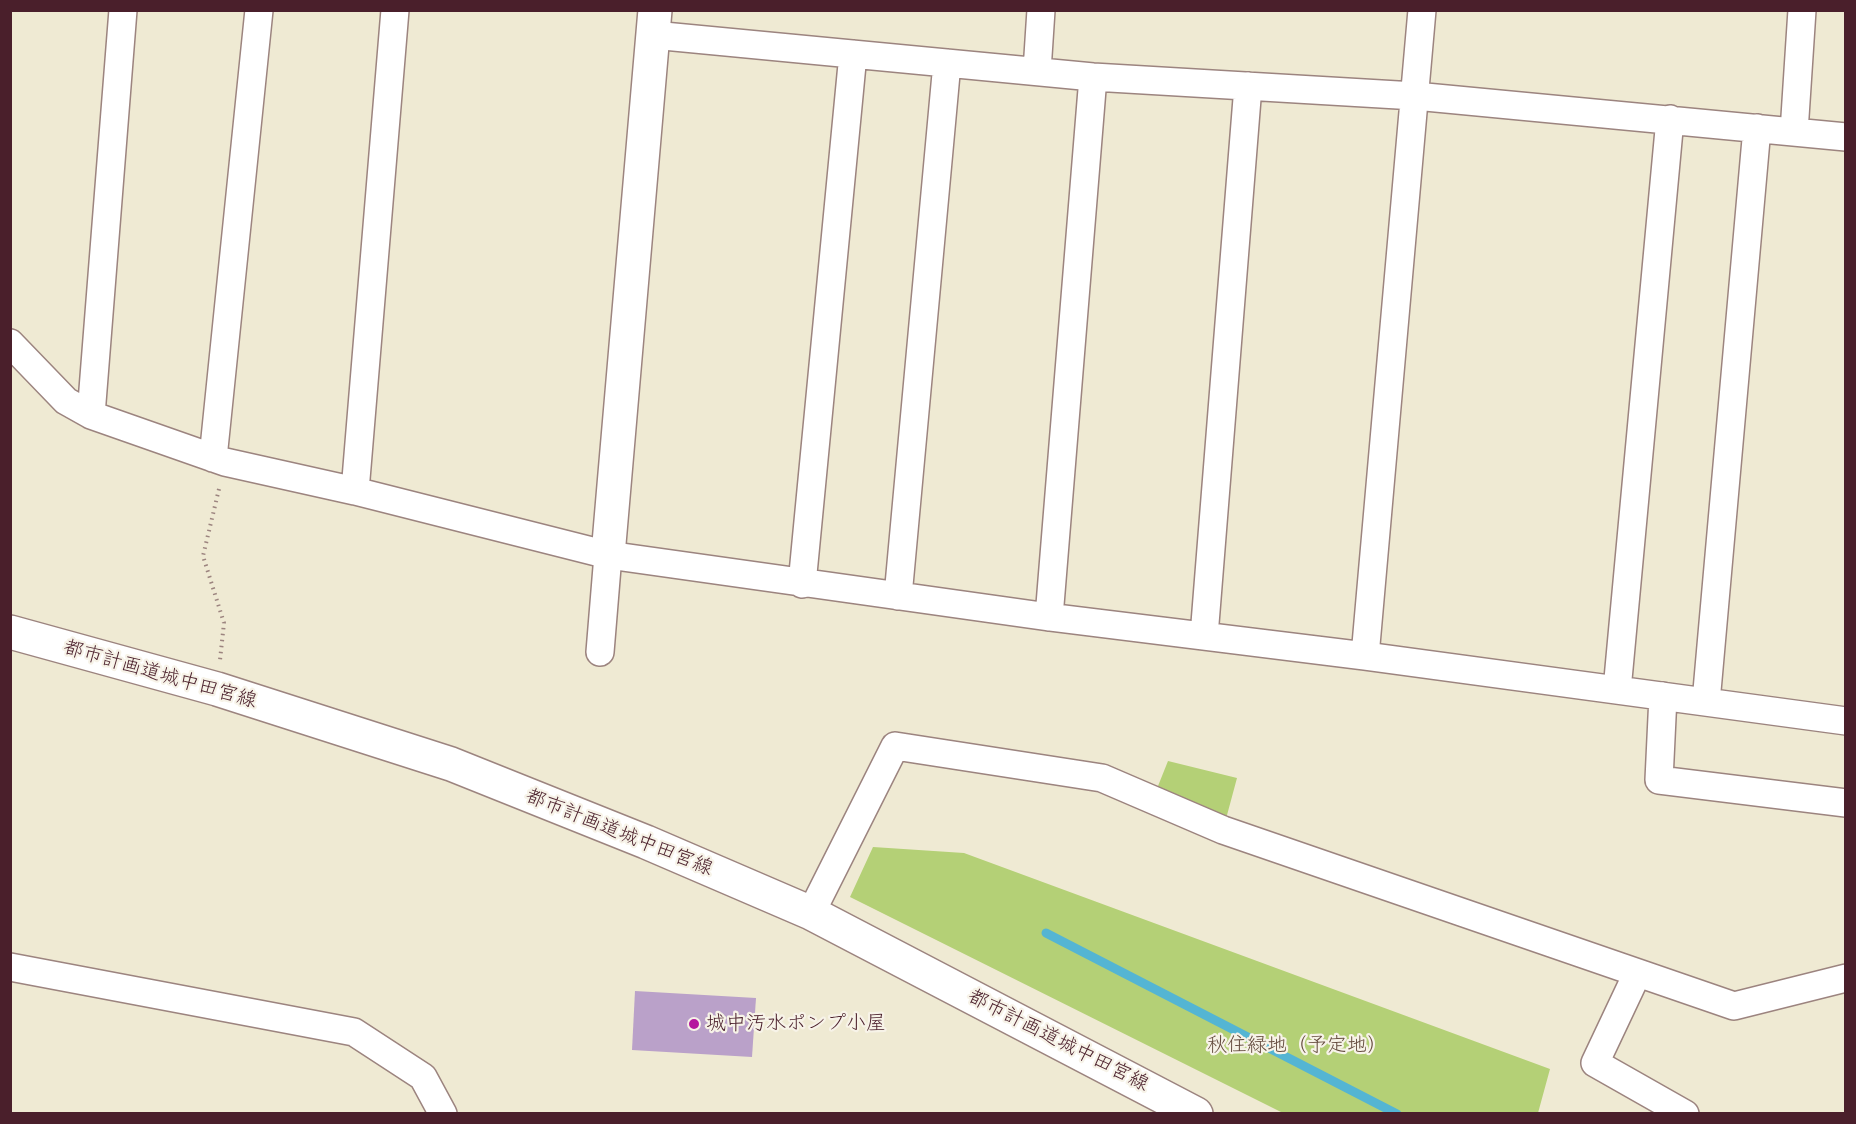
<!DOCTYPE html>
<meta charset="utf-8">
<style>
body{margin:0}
#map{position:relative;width:1856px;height:1124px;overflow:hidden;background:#efead3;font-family:Itim,sans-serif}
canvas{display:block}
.frame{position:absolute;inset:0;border:12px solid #4a1f2b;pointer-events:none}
</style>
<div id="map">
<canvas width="1856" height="1124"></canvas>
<div class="frame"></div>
</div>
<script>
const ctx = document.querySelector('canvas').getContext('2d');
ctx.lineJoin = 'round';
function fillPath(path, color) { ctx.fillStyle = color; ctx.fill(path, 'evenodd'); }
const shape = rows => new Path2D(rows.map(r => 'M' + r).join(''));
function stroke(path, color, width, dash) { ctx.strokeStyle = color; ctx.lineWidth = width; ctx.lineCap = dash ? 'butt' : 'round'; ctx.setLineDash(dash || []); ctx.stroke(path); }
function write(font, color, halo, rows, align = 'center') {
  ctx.font = font + ' Itim,"Klee One",sans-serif'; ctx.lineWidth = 4.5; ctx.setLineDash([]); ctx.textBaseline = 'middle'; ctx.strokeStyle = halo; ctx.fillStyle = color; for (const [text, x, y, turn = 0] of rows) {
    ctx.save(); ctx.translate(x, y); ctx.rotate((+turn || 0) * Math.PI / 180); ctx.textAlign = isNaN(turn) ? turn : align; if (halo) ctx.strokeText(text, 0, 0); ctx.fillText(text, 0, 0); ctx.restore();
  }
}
const green = shape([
 [1168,761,1237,778,1223,830,1152,801],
 [873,847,964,853,1550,1069,1538,1113,1283,1113,850,897]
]);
const stream = shape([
 [1046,933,1397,1114]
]);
const building = shape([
 [635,991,756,998,752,1057,632,1050]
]);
const path = shape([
 [219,489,203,556,224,623,220,660]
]);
const minor = shape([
 [653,35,1093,77,1415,96,1846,137],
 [1037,71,1041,10],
 [1794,132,1802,10],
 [10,343,66,401,91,415,225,462,355,491,608,555,1049,617,1365,656,1846,721],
 [91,415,123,10],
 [213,458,259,10],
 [355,491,395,10],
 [802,584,853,54],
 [898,596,947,63],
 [1049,617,1093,77],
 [1204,636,1248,86],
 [600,652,608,555],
 [1365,656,1422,10],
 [1617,690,1670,119],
 [1663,696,1659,780,1846,803],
 [1706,702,1757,128],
 [811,913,895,746,1102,778,1223,830,1734,1006,1846,978],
 [10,967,354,1032,423,1077,443,1114],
 [1637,974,1595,1063,1685,1114]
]);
const tertiary = shape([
 [608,555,655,10],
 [10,632,217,689,451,764,646,842,811,913,1196,1114]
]);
const markers = [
 [694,1024,6,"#b5179e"]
];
const streetNames = [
 ["都市計画道城中田宮線",160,675,16],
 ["都市計画道城中田宮線",619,833,22],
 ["都市計画道城中田宮線",1058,1041,27]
];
const poiNames = [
 ["城中汚水ポンプ小屋",706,1024]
];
const parkNames = [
 ["秋住緑地（予定地）",1297,1046]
];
fillPath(green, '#b4d076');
stroke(stream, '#54b5d3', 9);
fillPath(building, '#baa1c9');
stroke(minor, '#9c847f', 30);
stroke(tertiary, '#9c847f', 36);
stroke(path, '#9c847f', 4, [1.5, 4.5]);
stroke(minor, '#fff', 27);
stroke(tertiary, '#fff', 33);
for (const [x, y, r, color] of markers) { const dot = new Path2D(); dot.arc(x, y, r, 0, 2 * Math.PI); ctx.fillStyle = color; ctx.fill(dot); stroke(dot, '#f7f3e8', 2); }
write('20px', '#4a1f2b', '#f7f3e8', streetNames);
write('20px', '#4a1f2b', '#f7f3e8', poiNames, 'left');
write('20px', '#644b3e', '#f7f3e8', parkNames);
</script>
